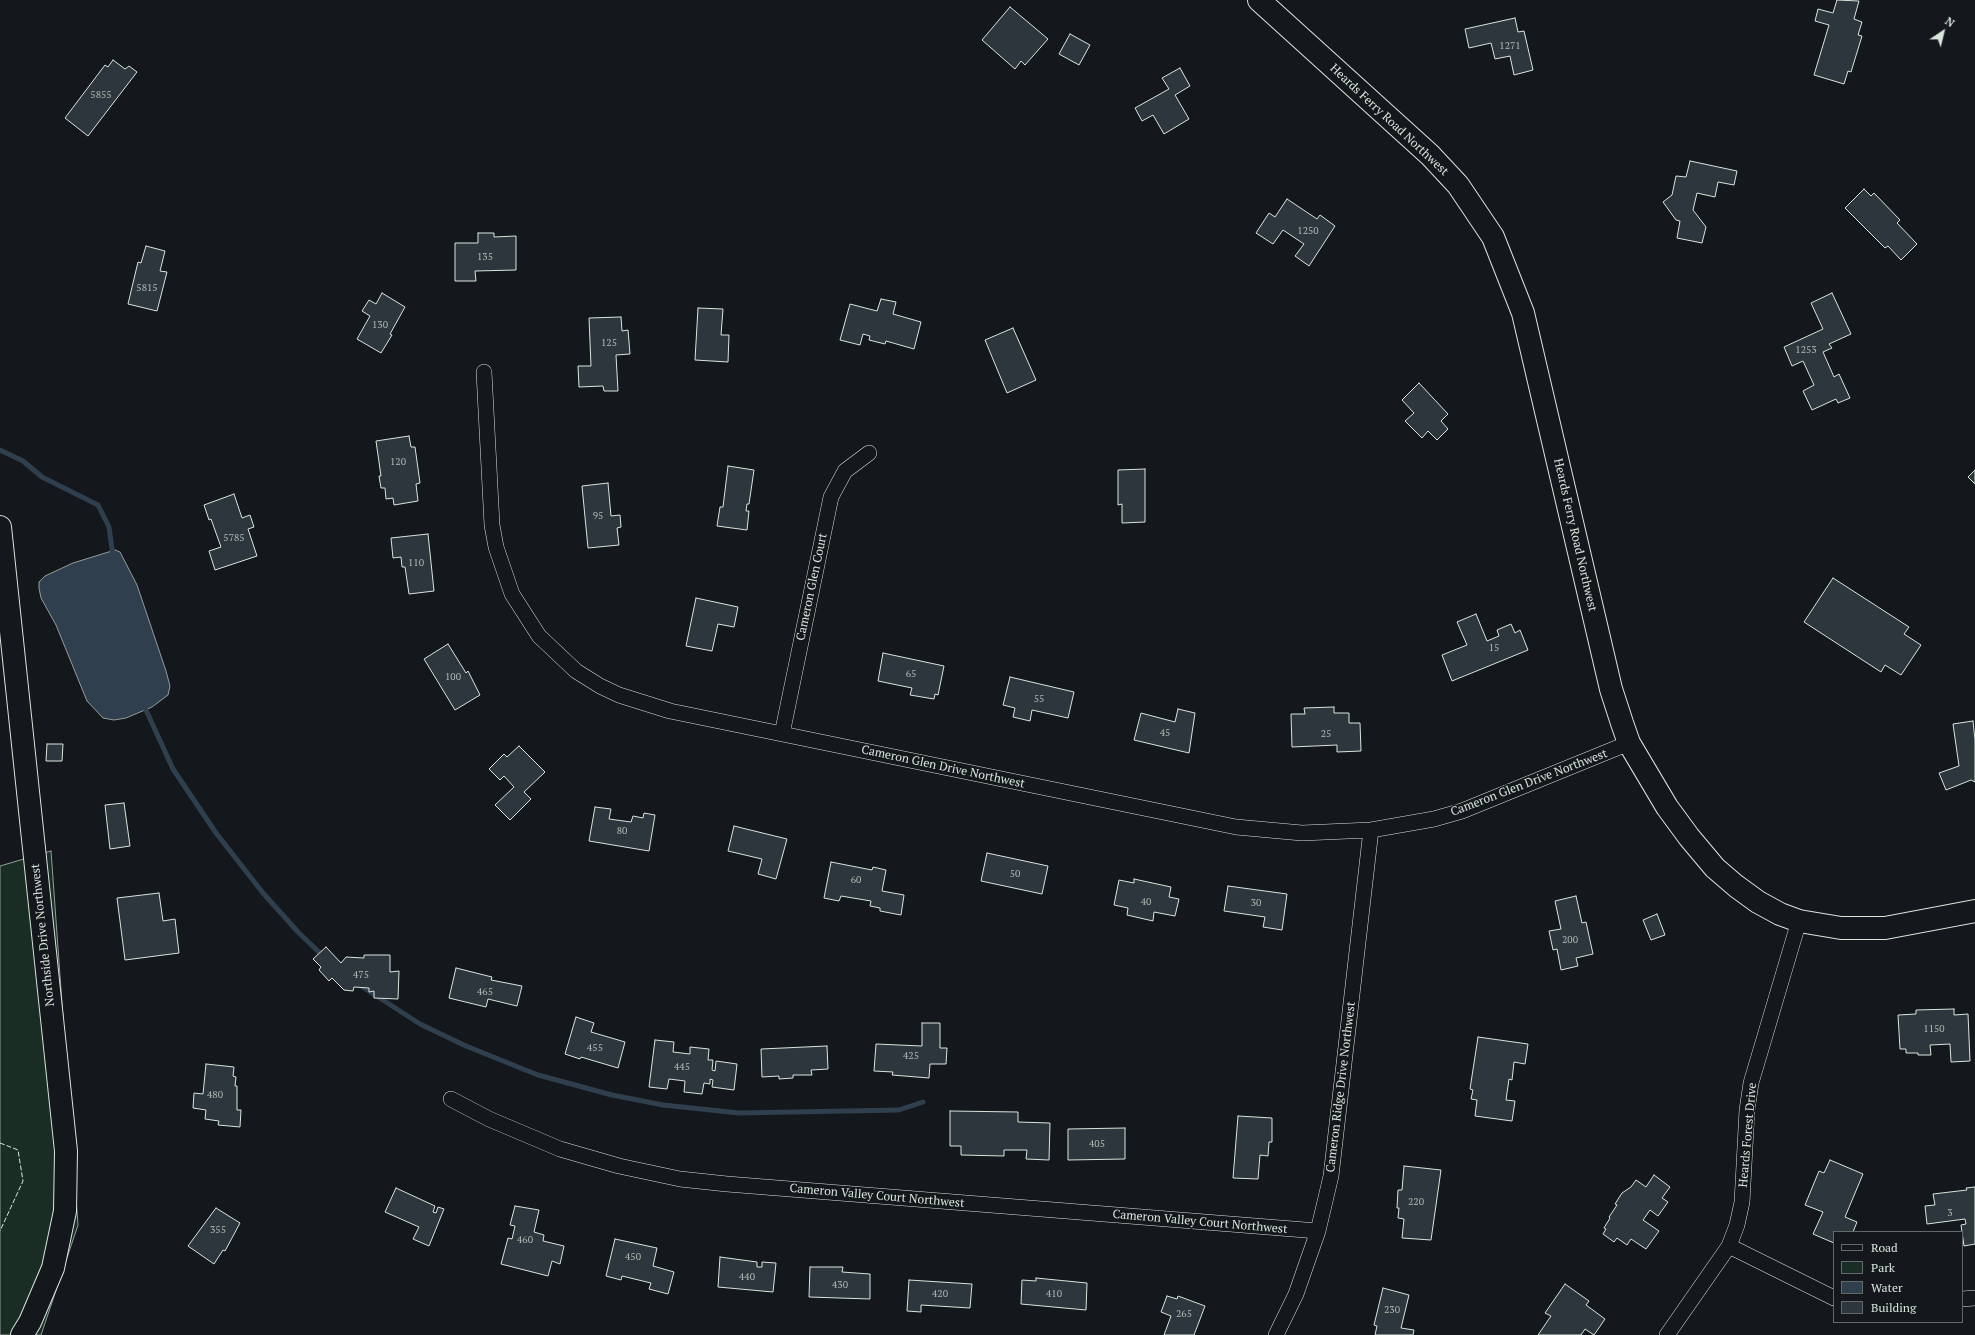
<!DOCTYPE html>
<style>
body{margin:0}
#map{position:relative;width:1975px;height:1335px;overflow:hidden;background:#14181c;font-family:"PT Serif",serif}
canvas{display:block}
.legend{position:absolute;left:1833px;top:1231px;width:130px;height:92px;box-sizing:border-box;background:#14181c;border:1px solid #626a69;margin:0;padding:5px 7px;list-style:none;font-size:12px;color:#d8e6dc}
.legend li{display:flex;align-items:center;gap:8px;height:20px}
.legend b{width:20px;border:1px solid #626a69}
.north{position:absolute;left:1923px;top:12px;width:40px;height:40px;-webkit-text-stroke:3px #14181c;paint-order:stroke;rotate:35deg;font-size:11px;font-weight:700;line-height:16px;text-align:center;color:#d8e6dc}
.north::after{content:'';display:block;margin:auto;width:14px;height:18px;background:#d8e6dc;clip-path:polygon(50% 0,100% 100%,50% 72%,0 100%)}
</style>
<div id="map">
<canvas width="1975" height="1335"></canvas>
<ul class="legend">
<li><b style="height:5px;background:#14181c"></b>Road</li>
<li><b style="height:11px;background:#1a2d24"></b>Park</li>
<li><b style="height:11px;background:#2f3f4d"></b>Water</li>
<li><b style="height:11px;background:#2c363c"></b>Building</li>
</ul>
<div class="north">N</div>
</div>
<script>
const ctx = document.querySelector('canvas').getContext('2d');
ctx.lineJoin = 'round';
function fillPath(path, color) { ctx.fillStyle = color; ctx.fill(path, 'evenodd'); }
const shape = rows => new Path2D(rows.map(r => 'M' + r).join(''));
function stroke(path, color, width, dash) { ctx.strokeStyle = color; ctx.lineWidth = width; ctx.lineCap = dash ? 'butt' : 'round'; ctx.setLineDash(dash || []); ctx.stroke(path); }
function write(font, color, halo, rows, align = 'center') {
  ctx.font = font + ' "PT Serif",serif'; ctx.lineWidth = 3; ctx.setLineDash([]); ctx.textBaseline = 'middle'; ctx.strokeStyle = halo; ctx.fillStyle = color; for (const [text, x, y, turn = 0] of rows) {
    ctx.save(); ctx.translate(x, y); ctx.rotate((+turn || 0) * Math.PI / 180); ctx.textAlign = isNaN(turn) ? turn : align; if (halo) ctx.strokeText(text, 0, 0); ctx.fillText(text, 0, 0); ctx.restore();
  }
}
const green = shape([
 [51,851,78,1225,41,1335,0,1335,0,866,51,851]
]);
const water = shape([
 [115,550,120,552,137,585,166,671,170,686,168,695,152,707,126,718,114,720,103,718,87,701,56,625,41,598,39,588,39,582,45,576,73,563,115,550]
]);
const stream = shape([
 [0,450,23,461,42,477,98,505,109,527,113,556],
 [146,710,173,769,216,833,263,893,298,932,324,957],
 [358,984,420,1024,466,1046,538,1075,612,1095,663,1105,739,1113,899,1110,923,1102]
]);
const building = shape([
 [1837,0,1859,1,1854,19,1862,22,1858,35,1862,36,1851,72,1848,71,1844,84,1814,75,1829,25,1815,21,1818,9,1833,13,1837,0],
 [1010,7,1048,39,1025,65,1021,61,1015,69,982,40,1010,7],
 [1515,18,1518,32,1524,31,1533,70,1514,75,1510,56,1495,59,1491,43,1469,48,1465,29,1515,18],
 [1070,34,1090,45,1079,65,1059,54,1070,34],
 [113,60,125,69,129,66,137,72,88,136,65,118,105,65,108,67,113,60],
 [1180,68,1190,86,1175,95,1189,119,1164,134,1153,115,1142,121,1135,108,1169,89,1162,78,1180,68],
 [1690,161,1737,171,1734,185,1718,182,1715,197,1697,193,1693,210,1706,227,1702,243,1677,238,1680,221,1676,220,1663,202,1672,195,1676,176,1686,177,1690,161],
 [1864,189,1871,196,1874,193,1900,220,1897,223,1917,244,1901,260,1888,246,1885,248,1845,208,1864,189],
 [1287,199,1317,219,1320,215,1335,226,1309,266,1295,256,1304,244,1283,230,1273,244,1256,233,1269,213,1275,217,1287,199],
 [478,233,494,233,494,237,516,236,516,270,475,271,476,281,455,281,455,243,478,243,478,233],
 [146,246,165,251,160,271,167,272,157,311,128,304,138,262,141,263,146,246],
 [382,293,405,307,390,334,392,335,381,353,357,339,370,316,362,311,369,300,376,304,382,293],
 [1832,293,1851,334,1829,344,1832,348,1823,352,1834,377,1839,374,1850,398,1838,403,1836,399,1812,410,1803,391,1814,385,1803,361,1792,366,1784,347,1823,329,1811,303,1832,293],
 [881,299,896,302,893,314,921,322,914,349,886,341,885,344,869,340,870,336,863,334,860,345,840,340,850,304,877,311,881,299],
 [698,308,723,309,721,335,729,335,728,362,695,360,698,308],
 [621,317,622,331,628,330,630,354,616,355,618,391,604,391,603,386,579,387,578,366,591,366,589,318,621,317],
 [1013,328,1036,380,1007,393,985,340,1013,328],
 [1419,383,1448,414,1441,421,1448,429,1437,440,1428,431,1422,438,1405,421,1414,413,1402,400,1419,383],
 [409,436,411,447,415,447,420,483,416,484,418,501,394,505,393,498,386,499,385,488,381,488,379,476,381,476,376,441,409,436],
 [728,466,754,470,749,504,747,504,746,511,749,511,747,530,717,526,720,507,723,507,728,466],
 [1145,469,1145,522,1122,523,1122,504,1118,505,1118,470,1145,469],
 [1975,470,1975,484,1968,477,1975,470],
 [608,483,611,516,620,515,621,527,617,528,619,545,588,548,582,486,608,483],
 [234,494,242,518,250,515,254,527,248,529,257,556,215,570,209,551,221,547,211,519,209,520,204,505,234,494],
 [428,534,434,591,409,594,405,567,402,567,401,557,393,558,391,538,428,534],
 [1833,578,1909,627,1904,634,1921,645,1901,675,1885,665,1881,672,1804,622,1833,578],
 [696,598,738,607,734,627,718,624,712,651,686,646,696,598],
 [1476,614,1487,641,1499,636,1497,630,1511,624,1515,633,1520,630,1528,650,1452,681,1442,655,1467,645,1457,622,1476,614],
 [448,644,466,673,468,671,480,695,455,710,424,659,448,644],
 [883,653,944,666,938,695,935,694,934,699,910,695,912,688,878,681,883,653],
 [1010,677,1074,692,1068,718,1032,710,1030,721,1013,717,1015,708,1003,705,1010,677],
 [1334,707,1334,713,1349,713,1349,723,1360,723,1361,751,1337,752,1337,745,1292,747,1291,714,1305,714,1304,708,1334,707],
 [1178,709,1195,713,1189,753,1134,740,1141,713,1175,722,1178,709],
 [1973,721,1975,740,1975,782,1971,780,1946,790,1939,773,1959,766,1953,724,1973,721],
 [47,744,63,744,62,761,46,761,47,744],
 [519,746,545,772,524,792,531,799,510,820,495,805,514,787,504,776,500,780,489,769,504,754,507,757,519,746],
 [124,803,130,846,110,849,105,805,124,803],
 [595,807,611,809,609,819,631,822,633,816,643,818,644,813,655,815,649,851,589,841,595,807],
 [734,826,787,839,776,879,758,874,762,859,728,851,734,826],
 [987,853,1048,866,1042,894,981,881,987,853],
 [831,862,872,870,873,867,886,870,882,891,904,895,901,915,880,911,880,908,870,906,871,901,841,896,839,901,824,898,831,862],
 [1134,879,1171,887,1169,897,1179,899,1175,916,1154,912,1153,921,1127,915,1128,908,1114,905,1119,880,1134,883,1134,879],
 [1228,886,1287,894,1282,930,1263,927,1265,917,1224,911,1228,886],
 [159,893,163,921,175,919,179,953,125,960,117,898,159,893],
 [1576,896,1582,923,1586,922,1593,954,1576,958,1578,966,1561,970,1557,949,1553,950,1549,931,1561,929,1555,901,1576,896],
 [1657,914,1665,935,1651,940,1643,920,1657,914],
 [326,947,341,963,346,957,364,958,364,955,390,955,390,972,399,971,398,999,374,998,374,991,369,992,369,988,354,987,353,991,344,990,332,978,329,981,319,970,321,967,313,959,326,947],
 [456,968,492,977,491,980,522,986,517,1006,488,999,486,1007,449,998,456,968],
 [1954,1009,1954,1015,1968,1014,1970,1061,1951,1062,1950,1044,1930,1045,1931,1055,1918,1055,1918,1053,1906,1053,1906,1049,1900,1049,1898,1015,1916,1014,1916,1010,1954,1009],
 [576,1017,594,1023,591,1032,625,1042,618,1068,581,1057,580,1059,565,1054,576,1017],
 [922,1023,940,1023,940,1048,947,1048,946,1064,930,1064,929,1078,892,1075,893,1072,874,1071,876,1044,922,1046,922,1023],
 [1478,1037,1528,1044,1525,1064,1514,1062,1512,1080,1509,1079,1506,1100,1515,1101,1512,1121,1475,1116,1477,1100,1471,1099,1473,1090,1470,1089,1478,1037],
 [655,1040,674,1042,673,1052,690,1054,690,1047,709,1049,708,1060,713,1060,712,1070,715,1071,716,1061,737,1064,734,1090,712,1087,713,1080,710,1079,710,1084,704,1083,702,1094,684,1092,685,1081,669,1079,667,1089,649,1087,655,1040],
 [827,1046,828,1069,811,1070,812,1075,793,1075,793,1078,779,1079,779,1076,762,1077,761,1049,827,1046],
 [206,1064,234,1067,233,1076,236,1077,235,1086,237,1086,237,1110,241,1110,240,1127,218,1125,219,1121,205,1119,206,1110,193,1108,194,1093,203,1094,206,1064],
 [950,1111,1018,1112,1018,1122,1050,1123,1049,1160,1026,1159,1027,1150,1004,1150,1004,1156,961,1155,961,1146,950,1146,950,1111],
 [1238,1116,1272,1118,1272,1142,1269,1142,1268,1156,1260,1155,1258,1179,1233,1178,1238,1116],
 [1125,1128,1125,1159,1068,1160,1068,1129,1125,1128],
 [1830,1160,1863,1174,1845,1217,1857,1222,1853,1232,1834,1232,1834,1243,1813,1234,1823,1212,1805,1205,1819,1171,1824,1173,1830,1160],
 [1404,1166,1441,1170,1431,1240,1402,1238,1404,1219,1398,1218,1399,1208,1397,1208,1398,1190,1402,1190,1404,1166],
 [1654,1175,1670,1187,1662,1198,1668,1202,1658,1216,1650,1210,1643,1220,1659,1231,1646,1249,1631,1239,1627,1245,1617,1238,1614,1242,1603,1234,1606,1229,1604,1228,1610,1218,1609,1217,1617,1205,1615,1204,1622,1193,1631,1187,1636,1180,1646,1187,1654,1175],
 [1975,1187,1975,1244,1964,1246,1961,1225,1966,1224,1965,1219,1927,1224,1925,1206,1935,1205,1933,1194,1967,1190,1966,1188,1975,1187],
 [396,1188,435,1206,433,1212,436,1213,438,1207,444,1209,429,1246,413,1239,419,1227,385,1212,396,1188],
 [515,1206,539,1210,534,1232,544,1235,543,1241,564,1246,560,1264,552,1261,548,1276,501,1264,508,1238,512,1239,515,1226,510,1225,515,1206],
 [216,1208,240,1223,225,1251,223,1250,214,1264,188,1246,216,1208],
 [615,1239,657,1248,653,1266,674,1272,668,1294,649,1289,651,1283,622,1276,621,1280,606,1276,615,1239],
 [720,1257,757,1262,757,1267,762,1267,762,1262,776,1263,773,1292,718,1287,720,1257],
 [810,1267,843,1267,842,1272,870,1274,870,1299,809,1297,810,1267],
 [1036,1278,1087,1283,1086,1310,1021,1304,1022,1280,1036,1281,1036,1278],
 [909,1280,972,1284,970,1308,921,1305,921,1312,907,1311,909,1280],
 [1565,1284,1589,1301,1586,1305,1605,1319,1594,1335,1585,1329,1581,1335,1538,1335,1551,1316,1545,1313,1565,1284],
 [1383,1288,1409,1295,1401,1328,1414,1330,1413,1335,1375,1335,1377,1326,1374,1325,1383,1288],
 [1167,1296,1177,1299,1178,1296,1205,1306,1194,1335,1164,1335,1171,1316,1161,1312,1167,1296]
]);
const street = shape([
 [484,372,492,525,496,547,512,594,539,636,576,671,600,686,619,695,670,711,1236,827,1302,833,1371,830,1434,819,1462,811,1629,743],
 [782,734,831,497,845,471,869,453],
 [451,1099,489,1119,560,1149,619,1166,680,1179,727,1184,1318,1231],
 [1729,1246,1834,1298],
 [1962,1299,1975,1298],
 [1276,1335,1296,1294,1318,1231,1331,1176,1371,830],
 [1667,1335,1729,1246,1737,1225,1742,1202,1747,1110,1751,1083,1799,921]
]);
const secondary = shape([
 [1259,0,1430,155,1458,185,1493,237,1523,313,1611,689,1622,723,1629,743,1667,807,1689,837,1715,868,1736,886,1758,902,1780,914,1799,921,1841,928,1885,928,1975,911],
 [0,527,66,1151,65,1211,53,1268,30,1322,22,1335]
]);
const fence = shape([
 [0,1143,18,1150,23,1181,0,1231]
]);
const numberNames = [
 ["1271",1510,46],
 ["5855",101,95],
 ["1250",1308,231],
 ["135",485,257],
 ["5815",147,288],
 ["130",380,325],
 ["125",609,343],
 ["1253",1806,350],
 ["120",398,462],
 ["95",598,516],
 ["5785",234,538],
 ["110",416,563],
 ["15",1494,648],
 ["65",911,674],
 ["100",453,677],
 ["55",1039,699],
 ["45",1165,733],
 ["25",1326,734],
 ["80",622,831],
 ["50",1015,874],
 ["60",856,880],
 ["40",1146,902],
 ["30",1256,903],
 ["200",1570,940],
 ["475",361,975],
 ["465",485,992],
 ["1150",1934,1029],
 ["455",595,1048],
 ["425",911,1056],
 ["445",682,1067],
 ["480",215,1095],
 ["405",1097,1144],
 ["220",1416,1202],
 ["3",1950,1213],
 ["355",218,1230],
 ["460",525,1240],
 ["450",633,1257],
 ["440",747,1277],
 ["430",840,1285],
 ["420",940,1294],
 ["410",1054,1294],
 ["230",1392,1310],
 ["265",1184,1314]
];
const streetNames = [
 ["Heards Ferry Road Northwest",1389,120,43],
 ["Heards Ferry Road Northwest",1575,535,77],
 ["Cameron Glen Court",812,587,-78],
 ["Cameron Glen Drive Northwest",943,767,12],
 ["Cameron Glen Drive Northwest",1529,783,-21],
 ["Northside Drive Northwest",43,935,-96],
 ["Cameron Ridge Drive Northwest",1341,1087,-83],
 ["Heards Forest Drive",1748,1135,-85],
 ["Cameron Valley Court Northwest",877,1196,5],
 ["Cameron Valley Court Northwest",1200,1222,5]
];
fillPath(green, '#1a2d24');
stroke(green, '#939e99', 1);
fillPath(water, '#2f3f4d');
stroke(water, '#939e99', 1);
stroke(stream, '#2f3f4d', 5);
fillPath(building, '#2c363c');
stroke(building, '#d8e6dc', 1);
stroke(street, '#d8e6dc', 16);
stroke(secondary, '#d8e6dc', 24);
stroke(street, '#14181c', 15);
stroke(secondary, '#14181c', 22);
stroke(fence, '#d8e6dc', 1, [5, 2]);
write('10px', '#adbab4', null, numberNames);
write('12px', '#d8e6dc', '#14181c', streetNames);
</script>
